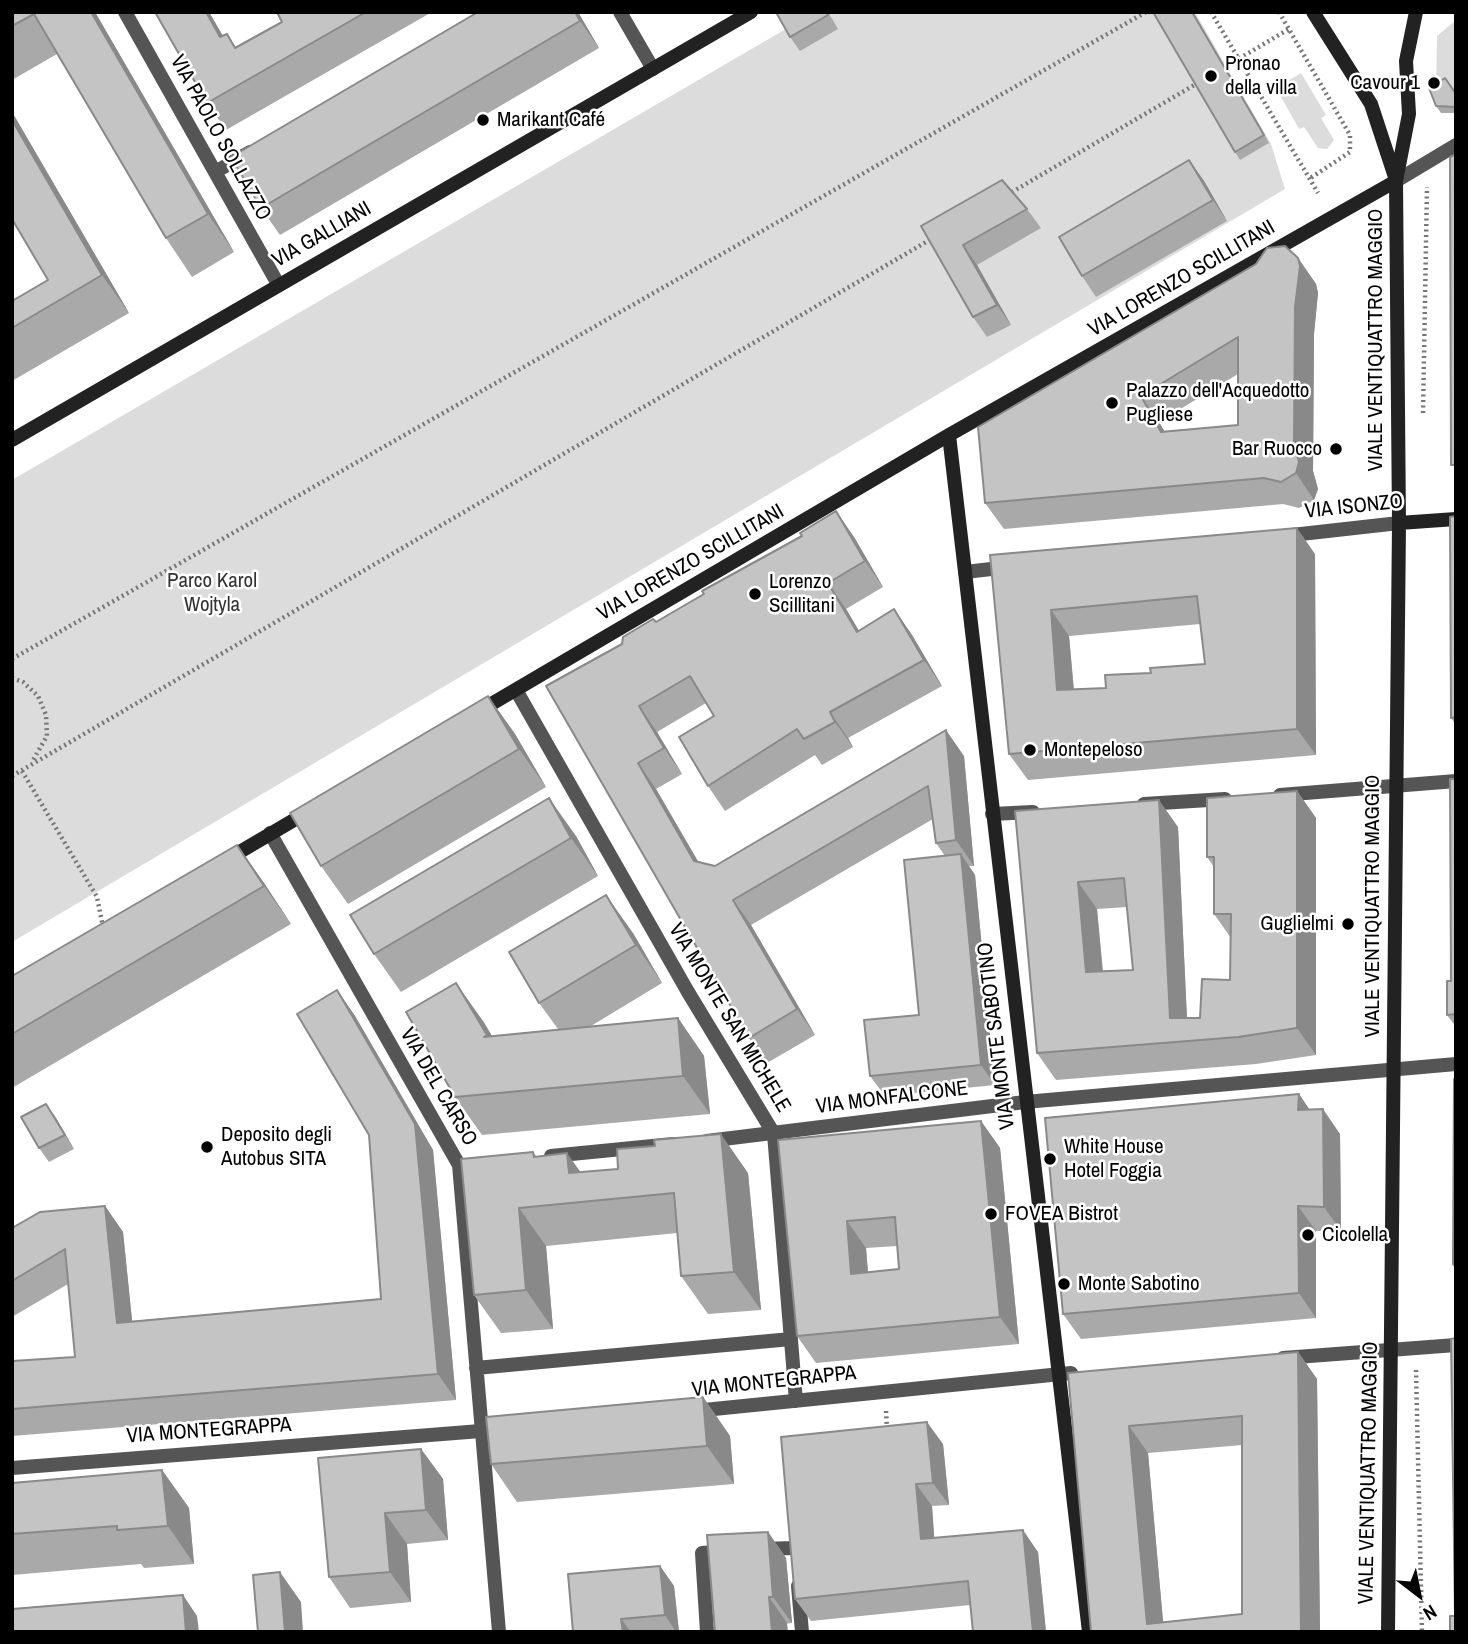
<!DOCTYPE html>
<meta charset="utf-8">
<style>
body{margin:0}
#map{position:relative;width:1468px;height:1644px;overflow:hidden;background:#fff;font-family:"Archivo Narrow",sans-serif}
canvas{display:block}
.frame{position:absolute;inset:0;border:14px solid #000;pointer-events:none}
.north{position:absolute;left:1384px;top:1560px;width:70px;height:70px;-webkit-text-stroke:5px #fff;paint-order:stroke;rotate:148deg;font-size:19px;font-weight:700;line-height:28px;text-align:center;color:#000}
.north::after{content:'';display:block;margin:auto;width:24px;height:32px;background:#000;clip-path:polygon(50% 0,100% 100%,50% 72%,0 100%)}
</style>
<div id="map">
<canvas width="1468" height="1644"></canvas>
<div class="frame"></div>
<div class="north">N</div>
</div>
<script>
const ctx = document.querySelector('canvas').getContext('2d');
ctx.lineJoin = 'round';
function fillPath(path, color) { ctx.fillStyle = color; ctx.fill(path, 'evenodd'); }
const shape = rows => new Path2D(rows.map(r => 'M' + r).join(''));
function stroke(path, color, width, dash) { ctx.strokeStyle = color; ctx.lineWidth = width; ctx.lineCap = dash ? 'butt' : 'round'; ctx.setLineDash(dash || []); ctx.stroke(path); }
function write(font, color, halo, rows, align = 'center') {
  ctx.font = font + ' "Archivo Narrow",sans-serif'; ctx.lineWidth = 5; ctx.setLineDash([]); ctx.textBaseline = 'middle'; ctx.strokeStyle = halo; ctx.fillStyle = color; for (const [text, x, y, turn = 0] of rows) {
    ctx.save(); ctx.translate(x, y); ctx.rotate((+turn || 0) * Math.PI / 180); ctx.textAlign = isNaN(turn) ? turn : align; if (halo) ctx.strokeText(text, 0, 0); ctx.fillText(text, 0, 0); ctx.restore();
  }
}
const green = shape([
 [815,12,1195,12,1271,144,1285,189,12,942,12,480],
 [1456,20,1456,94,1436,94,1437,36],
 [1301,73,1326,115,1321,118,1334,140,1327,149,1318,148,1304,127,1299,129,1276,88]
]);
const path = shape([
 [1211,12,1318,193],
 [1279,12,1350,135,1350,152,1309,179],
 [1225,67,1289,29],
 [1007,195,1196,84],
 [1423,413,1427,187],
 [12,659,1146,12],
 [12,678,23,682,38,696,46,715,47,736,32,762],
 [22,771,97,897,103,927],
 [12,776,933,238],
 [1416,1370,1422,1632],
 [886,1411,887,1430]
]);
const lane = shape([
 [482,1432,499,1632]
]);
const street = shape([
 [125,12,278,284],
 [620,12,653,69],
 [215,172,250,152],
 [1396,181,1456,145],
 [1283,536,1399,523],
 [965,572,1009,567],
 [516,690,688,992,774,1134,796,1401],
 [1280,795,1456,781],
 [1144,804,1225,799],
 [992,814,1033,812],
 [270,833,459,1165,482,1432],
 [707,1141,1025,1102,1456,1064],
 [551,1156,673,1144],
 [1283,1358,1456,1345],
 [476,1368,791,1339],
 [694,1411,1071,1373],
 [12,1468,506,1429],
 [760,1549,795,1548],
 [798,1586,802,1632],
 [707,1632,702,1553,726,1551]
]);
const secondary = shape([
 [1313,12,1371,104,1396,180],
 [949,435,1089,1632],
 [12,440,751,12],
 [1399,523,1456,519],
 [476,713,949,435,1396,181],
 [226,860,311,810],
 [1388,1632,1399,523,1396,181,1409,114,1406,61,1416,12]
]);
const wall = shape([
 [12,12,95,12,234,252,192,277,166,238,57,54,12,80],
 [155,12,214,12,210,14,223,36,227,34,236,48,282,22,277,12,432,12,226,130,207,103],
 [578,12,599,48,280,235,261,208],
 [828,12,838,29,800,51,790,37],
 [1193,12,1269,143,1240,160,1235,152],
 [1456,94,1456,113,1441,113,1436,106],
 [12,112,129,313,12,381,12,328,48,280,12,219],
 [1189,160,1204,181,1227,221,1096,297,1082,276],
 [1027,209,1041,228,977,265,1011,325,987,337,973,317,921,226],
 [1298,258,1316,284,1318,293,1314,334,1313,471,1318,489,1314,500,1299,508,1283,504,1004,529,985,503],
 [1238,374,1238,425,1164,431,1159,422],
 [1456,516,1456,725,1451,718],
 [802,536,854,537,883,587,846,609,859,631,894,609,912,635,942,686,848,738,853,747,822,765,815,755,725,811,708,786,714,716,706,703,657,732,682,774,656,789,698,861,715,866,964,756,974,866,969,866,975,875,995,1085,885,1096,870,1076,919,1015,945,856,936,843,933,819,751,925,815,1035,767,1063,749,1038,546,686,622,644],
 [1315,554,1316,755,1028,780,1009,754,990,555],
 [1200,624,1205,664,1151,673,1106,688,1074,689,1069,636],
 [488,696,515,734,546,787,348,904,321,866],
 [1456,779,1456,1027,1447,1015,1451,981],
 [1297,791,1316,818,1316,1055,1256,1064,1056,1080,1037,1053,1015,811,1178,827,1187,1018,1200,1018,1230,980,1231,938,1214,914,1214,867,1207,857],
 [1127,907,1133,970,1103,971,1097,909],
 [576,836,598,876,401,992,374,954,350,915],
 [237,845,264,883,291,924,12,1088,12,976],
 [633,933,662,983,591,1026,678,1018,704,1056,710,1114,482,1135,455,1097,483,1021,492,1036,558,1029,539,1003],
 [337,990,355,1016,433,1150,456,1400,12,1436,12,1361,75,1357,68,1284,12,1317,12,1228,105,1206,123,1232,132,1321,381,1299,369,1135],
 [1299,1094,1309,1110,1340,1134,1341,1231,1316,1231,1316,1318,1081,1339,1063,1314],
 [56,1118,74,1149,49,1162,39,1148],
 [981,1121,1000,1148,1019,1344,816,1363,797,1336,778,1140],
 [897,1246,899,1269,868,1272,866,1248],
 [533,1152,536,1156,580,1172,748,1173,761,1310,708,1314,681,1276,677,1233,546,1246,553,1329,501,1333,474,1295],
 [1298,1352,1317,1379,1320,1632,1091,1632,1068,1373],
 [1242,1445,1242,1614,1163,1622,1148,1453],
 [703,1397,730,1436,734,1484,517,1502,491,1464],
 [943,1444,949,1505,932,1506,934,1538,1038,1552,1046,1632,973,1632,970,1605,811,1621,795,1599],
 [421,1449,443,1479,448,1540,407,1544,411,1602,350,1608,329,1577],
 [162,1470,189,1508,194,1564,144,1568,141,1564,12,1575,12,1483],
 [768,1532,786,1558,792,1623,715,1632],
 [660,1566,674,1586,679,1632,573,1632]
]);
const shadedWall = shape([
 [91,12,95,12,234,252,208,214],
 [206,12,209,12,239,64,220,37],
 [575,12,578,12,599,48,580,21],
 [1192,12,1193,12,1269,143,1264,135],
 [12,112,129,313,102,275,12,120],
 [1189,160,1204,181,1227,221,1213,200],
 [963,245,977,265,1011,325,997,305],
 [1298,258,1316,284,1318,293,1314,334,1313,471,1318,489,1314,500,1296,473,1294,445,1295,307],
 [1141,396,1159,422,1180,458,1161,432],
 [836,511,854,537,883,587,865,561],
 [1297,528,1315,554,1316,755,1297,729],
 [828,583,846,609,875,658,857,632],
 [894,609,912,635,942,686,924,660],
 [1051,610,1069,636,1076,717,1057,690],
 [488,696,515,734,546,787,519,749],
 [639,706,657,732,682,774,664,748],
 [830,712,848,738,853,747,835,722],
 [946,730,964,756,974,866,956,840],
 [638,763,656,789,712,886,694,861],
 [1297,791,1316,818,1316,1055,1297,1028],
 [549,798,576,836,598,876,571,838],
 [1159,800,1178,827,1188,1041,1170,1018],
 [237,845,264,883,291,924,264,886],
 [961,854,975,875,995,1085,981,1065],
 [1078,882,1097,909,1105,999,1086,972],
 [606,895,633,933,662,983,636,945],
 [733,900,751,925,815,1035,797,1009],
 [456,983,483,1021,514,1073,487,1035],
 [337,990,355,1016,433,1150,456,1400,438,1374],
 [678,1018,704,1056,710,1114,683,1076],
 [1299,1094,1316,1119,1298,1110],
 [46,1104,56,1118,74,1149,65,1135],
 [1323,1109,1340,1134,1341,1231,1324,1207],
 [981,1121,1000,1148,1019,1344,1000,1317],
 [721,1134,748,1173,761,1310,734,1272],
 [567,1153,594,1191,569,1173],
 [105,1206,123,1232,135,1349,117,1323],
 [1298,1206,1316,1231,1316,1318,1299,1293],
 [519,1208,546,1246,553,1329,526,1290],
 [847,1221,866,1248,870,1301,851,1274],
 [1298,1352,1317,1379,1320,1632,1301,1632],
 [703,1397,730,1436,734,1484,707,1446],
 [927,1422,943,1444,949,1505,933,1483],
 [1129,1426,1148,1453,1164,1632,1147,1624],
 [421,1449,443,1479,448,1540,426,1510],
 [162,1470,189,1508,194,1564,168,1526],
 [916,1484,932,1506,936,1562,921,1539],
 [385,1513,407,1544,411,1602,390,1572],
 [1023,1530,1038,1552,1046,1632,1033,1632],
 [768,1532,786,1558,792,1623,773,1597],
 [660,1566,674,1586,679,1632,676,1632,665,1615],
 [280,1572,301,1602,303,1632,285,1632],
 [183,1595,197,1616,199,1632,186,1632],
 [769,1597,787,1623,788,1632,772,1632],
 [621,1619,631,1632,623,1632]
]);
const building = shape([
 [12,12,91,12,208,214,166,238,34,14,12,26,12,12],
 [155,12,206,12,220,37,227,34,235,48,282,22,277,12,366,12,207,103,155,12],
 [478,12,575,12,580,21,261,208,231,157,478,12],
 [780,12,826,12,828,15,790,37,777,14,780,12],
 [1153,12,1192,12,1264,135,1235,152,1153,12],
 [1445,78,1456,94,1456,107,1436,106,1429,88,1445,78],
 [12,120,102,275,12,328,12,301,48,280,12,219,12,120],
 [1456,154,1456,465,1451,465,1450,157,1456,154],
 [1189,160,1213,200,1082,276,1059,237,1189,160],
 [1002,180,1027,209,963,245,997,305,973,317,921,226,1002,180],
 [1285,246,1298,258,1300,266,1295,307,1294,445,1299,462,1296,473,1281,482,1264,478,985,503,978,427,1256,264,1267,248,1285,246],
 [1238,337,1238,425,1161,432,1141,396,1238,337],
 [836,511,865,561,828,583,857,632,894,609,924,660,830,712,835,722,804,739,797,729,708,786,679,737,714,716,690,676,639,706,664,748,638,763,694,861,715,866,946,730,956,840,936,843,928,786,733,900,797,1009,749,1038,546,686,622,644,623,637,653,619,656,622,704,594,702,591,802,536,800,533,836,511],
 [1456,516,1456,717,1451,718,1450,517,1456,516],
 [1297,528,1297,729,1009,754,990,555,1297,528],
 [1197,596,1205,664,1150,668,1151,673,1105,675,1106,688,1057,690,1051,610,1197,596],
 [488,696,519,749,321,866,290,813,488,696],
 [1450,779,1456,779,1456,1014,1447,1015,1447,981,1451,981,1450,779],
 [1297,791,1297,1028,1238,1037,1037,1053,1015,811,1159,800,1170,1018,1200,1018,1202,979,1230,980,1231,914,1214,914,1214,857,1207,857,1207,798,1297,791],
 [1124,878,1133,970,1086,972,1078,882,1124,878],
 [549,798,571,838,374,954,350,915,549,798],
 [237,845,264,886,12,1034,12,976,237,845],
 [961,854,981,1065,870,1076,864,1020,919,1015,904,860,961,854],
 [606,895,636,945,539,1003,509,952,606,895],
 [456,983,487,1035,484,1037,678,1018,683,1076,455,1097,406,1012,456,983],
 [337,990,415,1124,438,1374,12,1409,12,1361,75,1357,65,1249,12,1281,12,1228,40,1212,105,1206,117,1323,381,1299,369,1135,297,1014,337,990],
 [1454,1079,1456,1079,1456,1267,1453,1264,1454,1079],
 [1299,1094,1298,1110,1323,1109,1324,1207,1298,1206,1299,1293,1063,1314,1045,1118,1299,1094],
 [46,1104,65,1135,39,1148,21,1117,46,1104],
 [981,1121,1000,1317,797,1336,778,1140,981,1121],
 [895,1217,899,1269,851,1274,847,1221,895,1217],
 [721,1134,734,1272,681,1276,674,1193,519,1208,526,1290,474,1295,461,1159,533,1152,534,1157,567,1153,569,1173,618,1169,617,1149,655,1146,654,1140,721,1134],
 [1456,1338,1456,1632,1450,1632,1450,1616,1455,1616,1451,1339,1456,1338],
 [1298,1352,1301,1632,1091,1632,1068,1373,1298,1352],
 [1242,1416,1242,1614,1147,1624,1129,1426,1242,1416],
 [703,1397,707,1446,491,1464,486,1417,703,1397],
 [927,1422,933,1483,916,1484,921,1539,1023,1530,1033,1632,973,1632,968,1581,795,1599,781,1437,927,1422],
 [421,1449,426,1510,385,1513,390,1572,329,1577,318,1458,421,1449],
 [162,1470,168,1526,117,1530,117,1526,12,1534,12,1483,162,1470],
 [768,1532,773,1597,769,1597,772,1632,715,1632,707,1535,768,1532],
 [660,1566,665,1615,621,1619,623,1632,573,1632,568,1574,660,1566],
 [280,1572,285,1632,258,1632,253,1575,280,1572],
 [183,1595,186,1632,12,1632,12,1609,183,1595]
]);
const markers = [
 [1211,76,7,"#000"],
 [1434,83,7,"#000"],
 [483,120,7,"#000"],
 [1112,403,7,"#000"],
 [1336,449,7,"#000"],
 [755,594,7,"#000"],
 [1030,750,7,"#000"],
 [1348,924,7,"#000"],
 [207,1147,7,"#000"],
 [1050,1159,7,"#000"],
 [991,1214,7,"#000"],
 [1308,1235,7,"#000"],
 [1064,1284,7,"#000"]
];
const poiNames = [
 ["Pronao",1225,64],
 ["della villa",1225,88],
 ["Cavour 1",1420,83,"right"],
 ["Marikant Café",497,120],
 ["Palazzo dell'Acquedotto",1126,391],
 ["Pugliese",1126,415],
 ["Bar Ruocco",1322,449,"right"],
 ["Lorenzo",769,582],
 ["Scillitani",769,606],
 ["Montepeloso",1044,750],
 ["Guglielmi",1334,924,"right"],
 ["Deposito degli",221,1135],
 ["Autobus SITA",221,1159],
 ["White House",1064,1147],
 ["Hotel Foggia",1064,1171],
 ["FOVEA Bistrot",1005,1214],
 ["Cicolella",1322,1235],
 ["Monte Sabotino",1078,1284]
];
const streetNames = [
 ["VIA PAOLO SOLLAZZO",220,138,61],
 ["VIA GALLIANI",322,235,-30],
 ["VIA LORENZO SCILLITANI",1182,279,-30],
 ["VIALE VENTIQUATTRO MAGGIO",1376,340,-90],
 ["VIA ISONZO",1354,507,-6],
 ["VIA LORENZO SCILLITANI",691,563,-30],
 ["VIALE VENTIQUATTRO MAGGIO",1373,906,-90],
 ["VIA MONTE SAN MICHELE",729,1018,59],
 ["VIA MONTE SABOTINO",997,1036,-97],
 ["VIA DEL CARSO",438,1087,60],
 ["VIA MONFALCONE",892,1098,-7],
 ["VIA MONTEGRAPPA",774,1382,-6],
 ["VIA MONTEGRAPPA",209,1431,-4],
 ["VIALE VENTIQUATTRO MAGGIO",1369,1473,-89]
];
const parkNames = [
 ["Parco Karol",212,581],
 ["Wojtyla",212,605]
];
fillPath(green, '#dcdcdc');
stroke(path, '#777', 4.5, [2, 3.5]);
stroke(lane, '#555', 14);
stroke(street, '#555', 14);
stroke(secondary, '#222', 14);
fillPath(wall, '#a9a9a9');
fillPath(shadedWall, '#898989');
fillPath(building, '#c4c4c4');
stroke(building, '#898989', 2);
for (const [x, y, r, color] of markers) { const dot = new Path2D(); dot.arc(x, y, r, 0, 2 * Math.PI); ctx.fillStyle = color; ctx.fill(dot); stroke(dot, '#fff', 2.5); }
write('21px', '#000', '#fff', poiNames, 'left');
write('21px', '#000', '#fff', streetNames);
write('21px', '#333', '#fff', parkNames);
</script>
